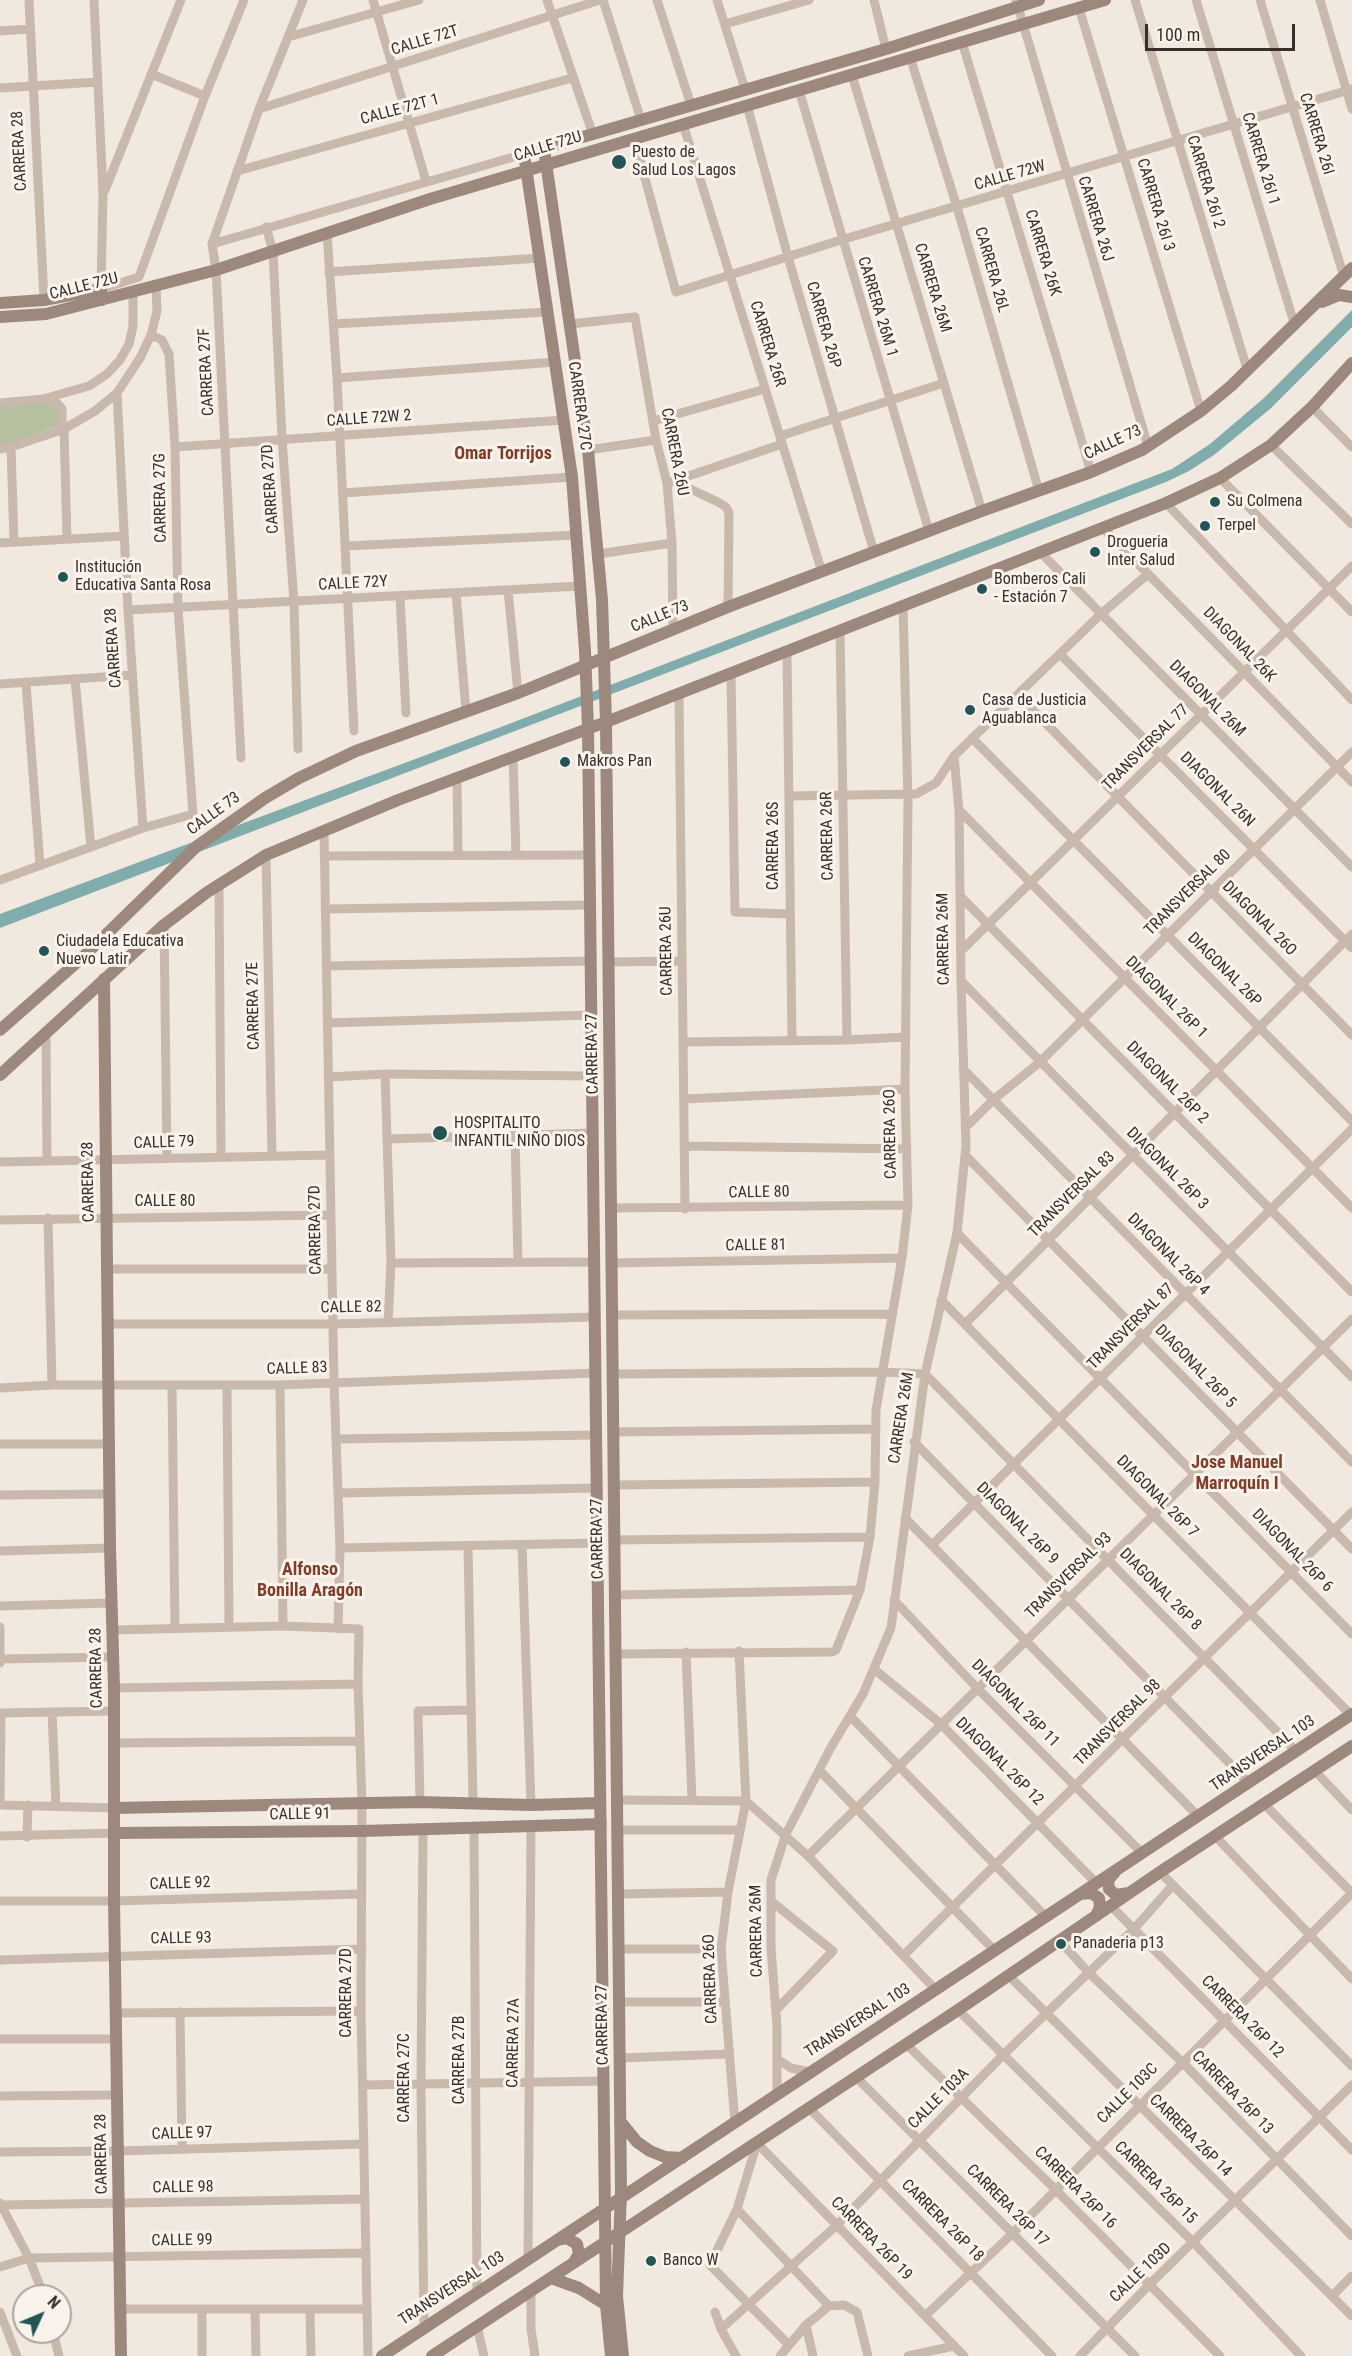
<!DOCTYPE html>
<meta charset="utf-8">
<style>
body{margin:0}
#map{position:relative;width:1352px;height:2356px;overflow:hidden;background:#f1e9e0;font-family:"Roboto Condensed",sans-serif}
canvas{display:block}
.north{position:absolute;left:12px;top:2284px;width:60px;height:60px;box-sizing:border-box;background:#f9f3ec;border:2px solid #aca49f;border-radius:50%;rotate:46deg;font-size:16px;font-weight:700;line-height:24px;text-align:center;color:#382e2b}
.north::after{content:'';display:block;margin:auto;width:21px;height:27px;background:#235556;clip-path:polygon(50% 0,100% 100%,50% 72%,0 100%)}
.scale{position:absolute;left:1145px;top:24px;width:150px;height:27px;box-sizing:border-box;border:3px solid #382e2b;border-top:0;padding-left:8px;font-size:18px;line-height:21px;white-space:nowrap;color:#382e2b;-webkit-text-stroke:4px #f9f3ec;paint-order:stroke}
</style>
<div id="map">
<canvas width="1352" height="2356"></canvas>
<div class="north">N</div>
<div class="scale">100 m</div>
</div>
<script>
const ctx = document.querySelector('canvas').getContext('2d');
ctx.lineJoin = 'round';
function fillPath(path, color) { ctx.fillStyle = color; ctx.fill(path, 'evenodd'); }
const shape = rows => new Path2D(rows.map(r => 'M' + r).join(''));
function stroke(path, color, width, dash) { ctx.strokeStyle = color; ctx.lineWidth = width; ctx.lineCap = dash ? 'butt' : 'round'; ctx.setLineDash(dash || []); ctx.stroke(path); }
function write(font, color, halo, rows, align = 'center') {
  ctx.font = font + ' "Roboto Condensed",sans-serif'; ctx.lineWidth = 6; ctx.setLineDash([]); ctx.textBaseline = 'middle'; ctx.strokeStyle = halo; ctx.fillStyle = color; for (const [text, x, y, turn = 0] of rows) {
    ctx.save(); ctx.translate(x, y); ctx.rotate((+turn || 0) * Math.PI / 180); ctx.textAlign = isNaN(turn) ? turn : align; if (halo) ctx.strokeText(text, 0, 0); ctx.fillText(text, 0, 0); ctx.restore();
  }
}
const green = shape([
 [0,403,57,403,62,424,0,449]
]);
const water = shape([
 [1352,310,1352,327,1270,409,1214,455,1189,471,1166,482,0,928,0,914,501,727,1172,469,1210,444,1264,398]
]);
const street = shape([
 [29,0,44,300],
 [94,0,103,193,101,289,139,277,205,96,244,0],
 [373,0,426,181],
 [547,0,593,135],
 [603,0,641,120],
 [657,0,691,105],
 [717,0,745,89],
 [874,0,886,49],
 [1016,0,1148,446],
 [1135,0,1248,372],
 [1196,0,1295,326],
 [1260,0,1344,277],
 [1320,0,1352,109],
 [1079,8,1201,411],
 [725,24,809,0],
 [0,31,30,29],
 [288,37,419,0],
 [962,42,1091,472],
 [910,57,957,207,1039,491],
 [151,74,205,96],
 [852,75,982,511],
 [0,88,98,82],
 [799,90,929,531],
 [747,105,788,257,874,552],
 [259,109,600,0],
 [683,124,822,572],
 [634,138,676,292,841,240,1352,89],
 [237,171,572,78],
 [105,190,181,0],
 [266,227,273,251,282,438,294,602,298,749],
 [327,233,337,378,354,731],
 [212,244,524,154],
 [329,272,541,258],
 [334,324,548,312],
 [570,324,635,317,656,440,667,483,672,543,673,630],
 [337,378,556,362],
 [117,393,128,610,143,828],
 [46,399,57,403,62,409,62,424,55,432],
 [0,403,43,399,89,386,107,374,120,360,129,344,133,326,133,292],
 [1312,407,1352,447],
 [653,421,765,389],
 [64,429,67,539],
 [780,436,944,383],
 [1271,445,1352,524],
 [11,447,14,542],
 [175,447,564,420],
 [0,449,11,447,64,429,95,411,117,393,140,358,151,335,157,311,156,285],
 [588,450,656,440],
 [1220,478,1352,612],
 [673,481,718,502,726,507,729,513,728,607],
 [671,482,782,444],
 [343,493,572,477],
 [1166,503,1352,700],
 [1104,529,1352,782],
 [0,543,124,536],
 [346,546,577,535],
 [1041,553,1352,867],
 [599,554,672,543],
 [508,590,518,693],
 [456,593,466,711],
 [400,597,406,713],
 [128,610,580,586],
 [840,631,847,1040],
 [787,651,792,1040],
 [1060,654,1352,948],
 [731,673,735,912,789,914],
 [75,679,91,847],
 [26,683,40,865],
 [0,684,132,675],
 [679,694,685,1209],
 [1018,695,1352,1035],
 [972,738,1352,1121],
 [513,757,516,855],
 [241,758,216,270,212,244,259,109,303,0],
 [457,778,458,855],
 [789,796,916,794,936,783,954,756,1101,614,1148,574],
 [959,810,1352,1208],
 [324,830,334,1383,340,1548,338,1629],
 [266,855,272,1156],
 [324,856,590,855],
 [0,880,143,828,193,814,178,608,175,447,169,354,162,340,151,335],
 [219,884,221,1156],
 [960,896,1352,1292],
 [325,909,590,905],
 [164,925,167,1158],
 [961,951,1352,566],
 [608,962,682,961],
 [326,966,591,961],
 [961,981,1352,1377],
 [327,1023,591,1015],
 [46,1031,47,1161],
 [683,1042,847,1040,906,1037],
 [963,1069,1352,1462],
 [385,1074,391,1263,388,1323],
 [328,1077,385,1074,592,1076],
 [684,1099,905,1089],
 [965,1128,993,1100,1040,1062,1352,752],
 [515,1135,518,1262],
 [387,1139,593,1133],
 [684,1146,907,1149],
 [965,1155,1352,1549],
 [0,1162,330,1155],
 [611,1208,908,1205],
 [48,1218,52,1385],
 [0,1220,331,1215],
 [957,1233,1352,1634],
 [391,1263,594,1262],
 [611,1263,902,1258],
 [107,1269,332,1269],
 [941,1300,1351,1715],
 [612,1315,891,1314],
 [108,1324,333,1324,595,1317],
 [965,1324,1352,934],
 [612,1374,882,1372,925,1374,1296,1751],
 [280,1385,283,1626],
 [172,1386,175,1627],
 [227,1386,229,1627],
 [0,1388,52,1385,280,1385,596,1373],
 [613,1432,876,1429],
 [337,1439,596,1435],
 [914,1442,1249,1783],
 [0,1444,110,1444],
 [614,1485,875,1482],
 [338,1493,597,1488],
 [0,1495,110,1494],
 [905,1518,1198,1816],
 [614,1540,870,1537],
 [522,1545,531,1805],
 [932,1545,1352,1129],
 [468,1546,473,1803],
 [340,1548,598,1543],
 [0,1551,110,1548],
 [615,1595,860,1590],
 [894,1600,977,1688,1142,1853],
 [0,1606,111,1603],
 [0,1627,0,1663],
 [113,1630,283,1626,359,1629,358,1684,362,1803,361,2011,368,2356],
 [686,1652,692,1799],
 [615,1654,832,1652,836,1650,860,1590,870,1537,875,1482,876,1410,902,1258,908,1205,905,1089,908,800,903,605],
 [1,1659,113,1657],
 [874,1669,941,1724,1097,1884],
 [114,1688,358,1684],
 [52,1712,56,1806],
 [0,1713,114,1711],
 [850,1716,1046,1917],
 [115,1743,359,1741],
 [819,1770,995,1951],
 [1315,1771,1352,1810],
 [617,1800,746,1801],
 [746,1801,808,1856,936,1990],
 [420,1802,418,1711,471,1710],
 [1264,1804,1352,1893],
 [0,1805,114,1808],
 [0,1805,1,1713],
 [474,1828,477,2292],
 [423,1830,421,2084,424,2326],
 [617,1830,739,1830],
 [0,1836,114,1833],
 [1215,1836,1352,1979],
 [27,1837,28,1805],
 [808,1856,1352,1319],
 [1160,1872,1352,2066],
 [618,1894,728,1892],
 [0,1901,114,1901,361,1894],
 [771,1901,833,1951,776,2010],
 [1111,1906,1352,2150],
 [1060,1941,1089,1973,1182,2062,1352,2236],
 [619,1949,721,1949],
 [904,1955,1352,1512],
 [0,1960,362,1949],
 [1009,1976,1352,2316],
 [619,2002,725,2002],
 [958,2010,1194,2243,1301,2356],
 [180,2012,182,2149],
 [116,2013,361,2011],
 [0,2039,116,2039],
 [906,2044,1055,2189,1220,2356],
 [620,2058,729,2054],
 [777,2059,791,2068,810,2072],
 [856,2077,1135,2356],
 [363,2085,604,2081],
 [777,2093,777,2027,771,1948,771,1880,786,1834,830,1749,863,1694,891,1628,925,1374,957,1233,966,1146,961,981,959,810,954,756],
 [0,2096,117,2095],
 [809,2108,1052,2356],
 [735,2123,721,1949,728,1892,746,1801,739,1651],
 [0,2152,119,2151,364,2144],
 [0,2203,29,2258,44,2296],
 [2,2205,365,2199],
 [737,2209,829,2306],
 [528,2260,531,1826],
 [0,2267,29,2258,366,2253],
 [531,2291,531,2329,535,2356],
 [1332,2296,1352,2276],
 [829,2306,844,2305,857,2312,868,2356],
 [119,2309,366,2309],
 [310,2309,311,2356],
 [255,2310,256,2356],
 [0,2312,17,2356],
 [715,2312,721,2329,736,2356],
 [925,2316,1013,2233,1352,1893],
 [806,2325,813,2356],
 [477,2326,484,2356],
 [721,2329,837,2225,1003,2055,1134,1929,1173,1885],
 [53,2332,59,2356],
 [789,2345,710,2265,737,2209,757,2143,964,2356],
 [202,2356,202,2309],
 [780,2356,806,2325,829,2306],
 [908,2356,954,2346],
 [1080,2356,1149,2285,1352,2085]
]);
const secondary = shape([
 [544,149,588,450,602,600,606,722,621,2192,617,2296,623,2356],
 [1322,302,1339,295,1352,297],
 [0,303,44,300,101,289,102,300],
 [0,317,46,314,216,270,430,199,1105,0],
 [104,979,110,1548,114,1688,114,1901,121,2356],
 [0,1030,83,957,196,847,265,798,299,778,356,751,518,693,728,607,982,511,1091,472,1142,450,1201,411,1231,386,1352,268],
 [0,1075,164,925,206,893,266,855,398,800,606,722,1166,503,1220,478,1271,445,1312,407,1352,363],
 [114,1808,420,1802,531,1805,600,1803],
 [114,1833,362,1831,601,1824],
 [1115,1872,1108,1880,1109,1889,1116,1895,1129,1893],
 [1080,1894,1091,1893,1099,1898,1100,1907,1096,1916],
 [620,2121,637,2142,650,2151,665,2157,682,2158],
 [558,2240,567,2238,577,2244,579,2254,574,2262],
 [551,2278,579,2288,606,2305],
 [382,2356,1352,1714],
 [432,2356,958,2010,1160,1872,1352,1746],
 [611,2356,606,2305,588,728,585,651,572,477,524,154,886,49,1039,0]
]);
const markers = [
 [619,162,8,"#235556"],
 [1215,502,6,"#235556"],
 [1205,526,6,"#235556"],
 [1095,552,6,"#235556"],
 [63,577,6,"#235556"],
 [982,589,6,"#235556"],
 [970,710,6,"#235556"],
 [565,762,6,"#235556"],
 [44,951,6,"#235556"],
 [440,1133,8,"#235556"],
 [1061,1944,6,"#235556"],
 [651,2261,6,"#235556"]
];
const streetNames = [
 ["CALLE 72T",425,41,-17],
 ["CALLE 72T 1",400,110,-15],
 ["CARRERA 26I",1316,134,73],
 ["CALLE 72U",548,147,-17],
 ["CARRERA 28",20,151,-93],
 ["CARRERA 26I 1",1260,159,73],
 ["CALLE 72W",1010,176,-16],
 ["CARRERA 26I 2",1205,182,73],
 ["CARRERA 26I 3",1155,205,73],
 ["CARRERA 26J",1095,219,73],
 ["CARRERA 26K",1042,253,73],
 ["CARRERA 26L",991,270,74],
 ["CALLE 72U",84,287,-14],
 ["CARRERA 26M",932,288,73],
 ["CARRERA 26M 1",877,307,73],
 ["CARRERA 26P",823,325,74],
 ["CARRERA 26R",767,344,73],
 ["CARRERA 27F",207,372,-93],
 ["CARRERA 27C",579,406,82],
 ["CALLE 72W 2",369,419,-4],
 ["CALLE 73",1113,443,-25],
 ["CARRERA 26U",674,452,79],
 ["CARRERA 27D",271,489,-94],
 ["CARRERA 27G",161,498,-91],
 ["CALLE 72Y",353,584,-3],
 ["CALLE 73",660,617,-22],
 ["DIAGONAL 26K",1239,645,46],
 ["CARRERA 28",114,648,-94],
 ["DIAGONAL 26M",1207,699,45],
 ["TRANSVERSAL 77",1146,748,-45],
 ["DIAGONAL 26N",1217,790,45],
 ["CALLE 73",214,814,-36],
 ["CARRERA 26R",828,836,-91],
 ["CARRERA 26S",774,846,-90],
 ["TRANSVERSAL 80",1188,893,-45],
 ["DIAGONAL 26O",1259,919,45],
 ["CARRERA 26M",944,939,-91],
 ["CARRERA 26U",667,951,-91],
 ["DIAGONAL 26P",1224,970,45],
 ["DIAGONAL 26P 1",1166,998,45],
 ["CARRERA 27E",254,1006,-91],
 ["CARRERA 27",593,1054,-91],
 ["DIAGONAL 26P 2",1167,1083,45],
 ["CARRERA 26O",891,1134,-91],
 ["CALLE 79",164,1143,-2],
 ["DIAGONAL 26P 3",1167,1169,45],
 ["CARRERA 28",89,1182,-91],
 ["CALLE 80",759,1193,-1],
 ["TRANSVERSAL 83",1072,1195,-45],
 ["CALLE 80",165,1202],
 ["CARRERA 27D",316,1230,-91],
 ["CALLE 81",756,1246,-1],
 ["DIAGONAL 26P 4",1168,1255,45],
 ["CALLE 82",351,1308,-1],
 ["TRANSVERSAL 87",1131,1327,-45],
 ["DIAGONAL 26P 5",1195,1367,46],
 ["CALLE 83",297,1369,-2],
 ["CARRERA 26M",902,1418,-81],
 ["DIAGONAL 26P 7",1157,1497,45],
 ["DIAGONAL 26P 9",1017,1524,45],
 ["CARRERA 27",598,1539,-91],
 ["DIAGONAL 26P 6",1292,1551,46],
 ["TRANSVERSAL 93",1069,1576,-45],
 ["DIAGONAL 26P 8",1160,1590,45],
 ["CARRERA 28",97,1668,-91],
 ["DIAGONAL 26P 11",1015,1704,45],
 ["TRANSVERSAL 98",1118,1723,-45],
 ["TRANSVERSAL 103",1263,1754,-34],
 ["DIAGONAL 26P 12",999,1762,45],
 ["CALLE 91",300,1815,-1],
 ["CALLE 92",180,1884,-2],
 ["CARRERA 26M",757,1931,-91],
 ["CALLE 93",181,1939,-1],
 ["CARRERA 26O",711,1979,-92],
 ["CARRERA 27D",347,1993,-90],
 ["CARRERA 26P 12",1242,2017,45],
 ["TRANSVERSAL 103",858,2021,-33],
 ["CARRERA 27",603,2025,-91],
 ["CARRERA 27A",514,2043,-89],
 ["CARRERA 27B",460,2060,-90],
 ["CARRERA 27C",405,2078,-90],
 ["CARRERA 26P 13",1232,2093,46],
 ["CALLE 103C",1128,2094,-45],
 ["CALLE 103A",939,2099,-45],
 ["CALLE 97",182,2134,-2],
 ["CARRERA 26P 14",1190,2136,45],
 ["CARRERA 28",102,2154,-91],
 ["CARRERA 26P 15",1155,2183,45],
 ["CALLE 98",183,2188,-1],
 ["CARRERA 26P 16",1075,2188,45],
 ["CARRERA 26P 17",1007,2206,45],
 ["CARRERA 26P 18",942,2221,45],
 ["CARRERA 26P 19",871,2239,46],
 ["CALLE 99",182,2241,-1],
 ["CALLE 103D",1141,2273,-44],
 ["TRANSVERSAL 103",452,2289,-33]
];
const poiNames = [
 ["Puesto de",632,153],
 ["Salud Los Lagos",632,171],
 ["Su Colmena",1227,502],
 ["Terpel",1217,526],
 ["Drogueria",1107,543],
 ["Inter Salud",1107,561],
 ["Institución",75,568],
 ["Educativa Santa Rosa",75,586],
 ["Bomberos Cali",994,580],
 ["- Estación 7",994,598],
 ["Casa de Justicia",982,701],
 ["Aguablanca",982,719],
 ["Makros Pan",577,762],
 ["Ciudadela Educativa",56,942],
 ["Nuevo Latir",56,960],
 ["HOSPITALITO",454,1124],
 ["INFANTIL NIÑO DIOS",454,1142],
 ["Panaderia p13",1073,1944],
 ["Banco W",663,2261]
];
const neighbourhoodNames = [
 ["Omar Torrijos",503,454],
 ["Jose Manuel",1237,1463],
 ["Marroquín I",1237,1484],
 ["Alfonso",310,1570],
 ["Bonilla Aragón",310,1591]
];
fillPath(green, '#b6c0a1');
fillPath(water, '#81acac');
stroke(street, '#c9b9ac', 9);
stroke(secondary, '#9d887e', 12);
for (const [x, y, r, color] of markers) { const dot = new Path2D(); dot.arc(x, y, r, 0, 2 * Math.PI); ctx.fillStyle = color; ctx.fill(dot); stroke(dot, '#f9f3ec', 2); }
write('16px', '#382e2b', '#f9f3ec', streetNames);
write('16px', '#382e2b', '#f9f3ec', poiNames, 'left');
write('bold 18px', '#813c2a', '#f9f3ec', neighbourhoodNames);
</script>
